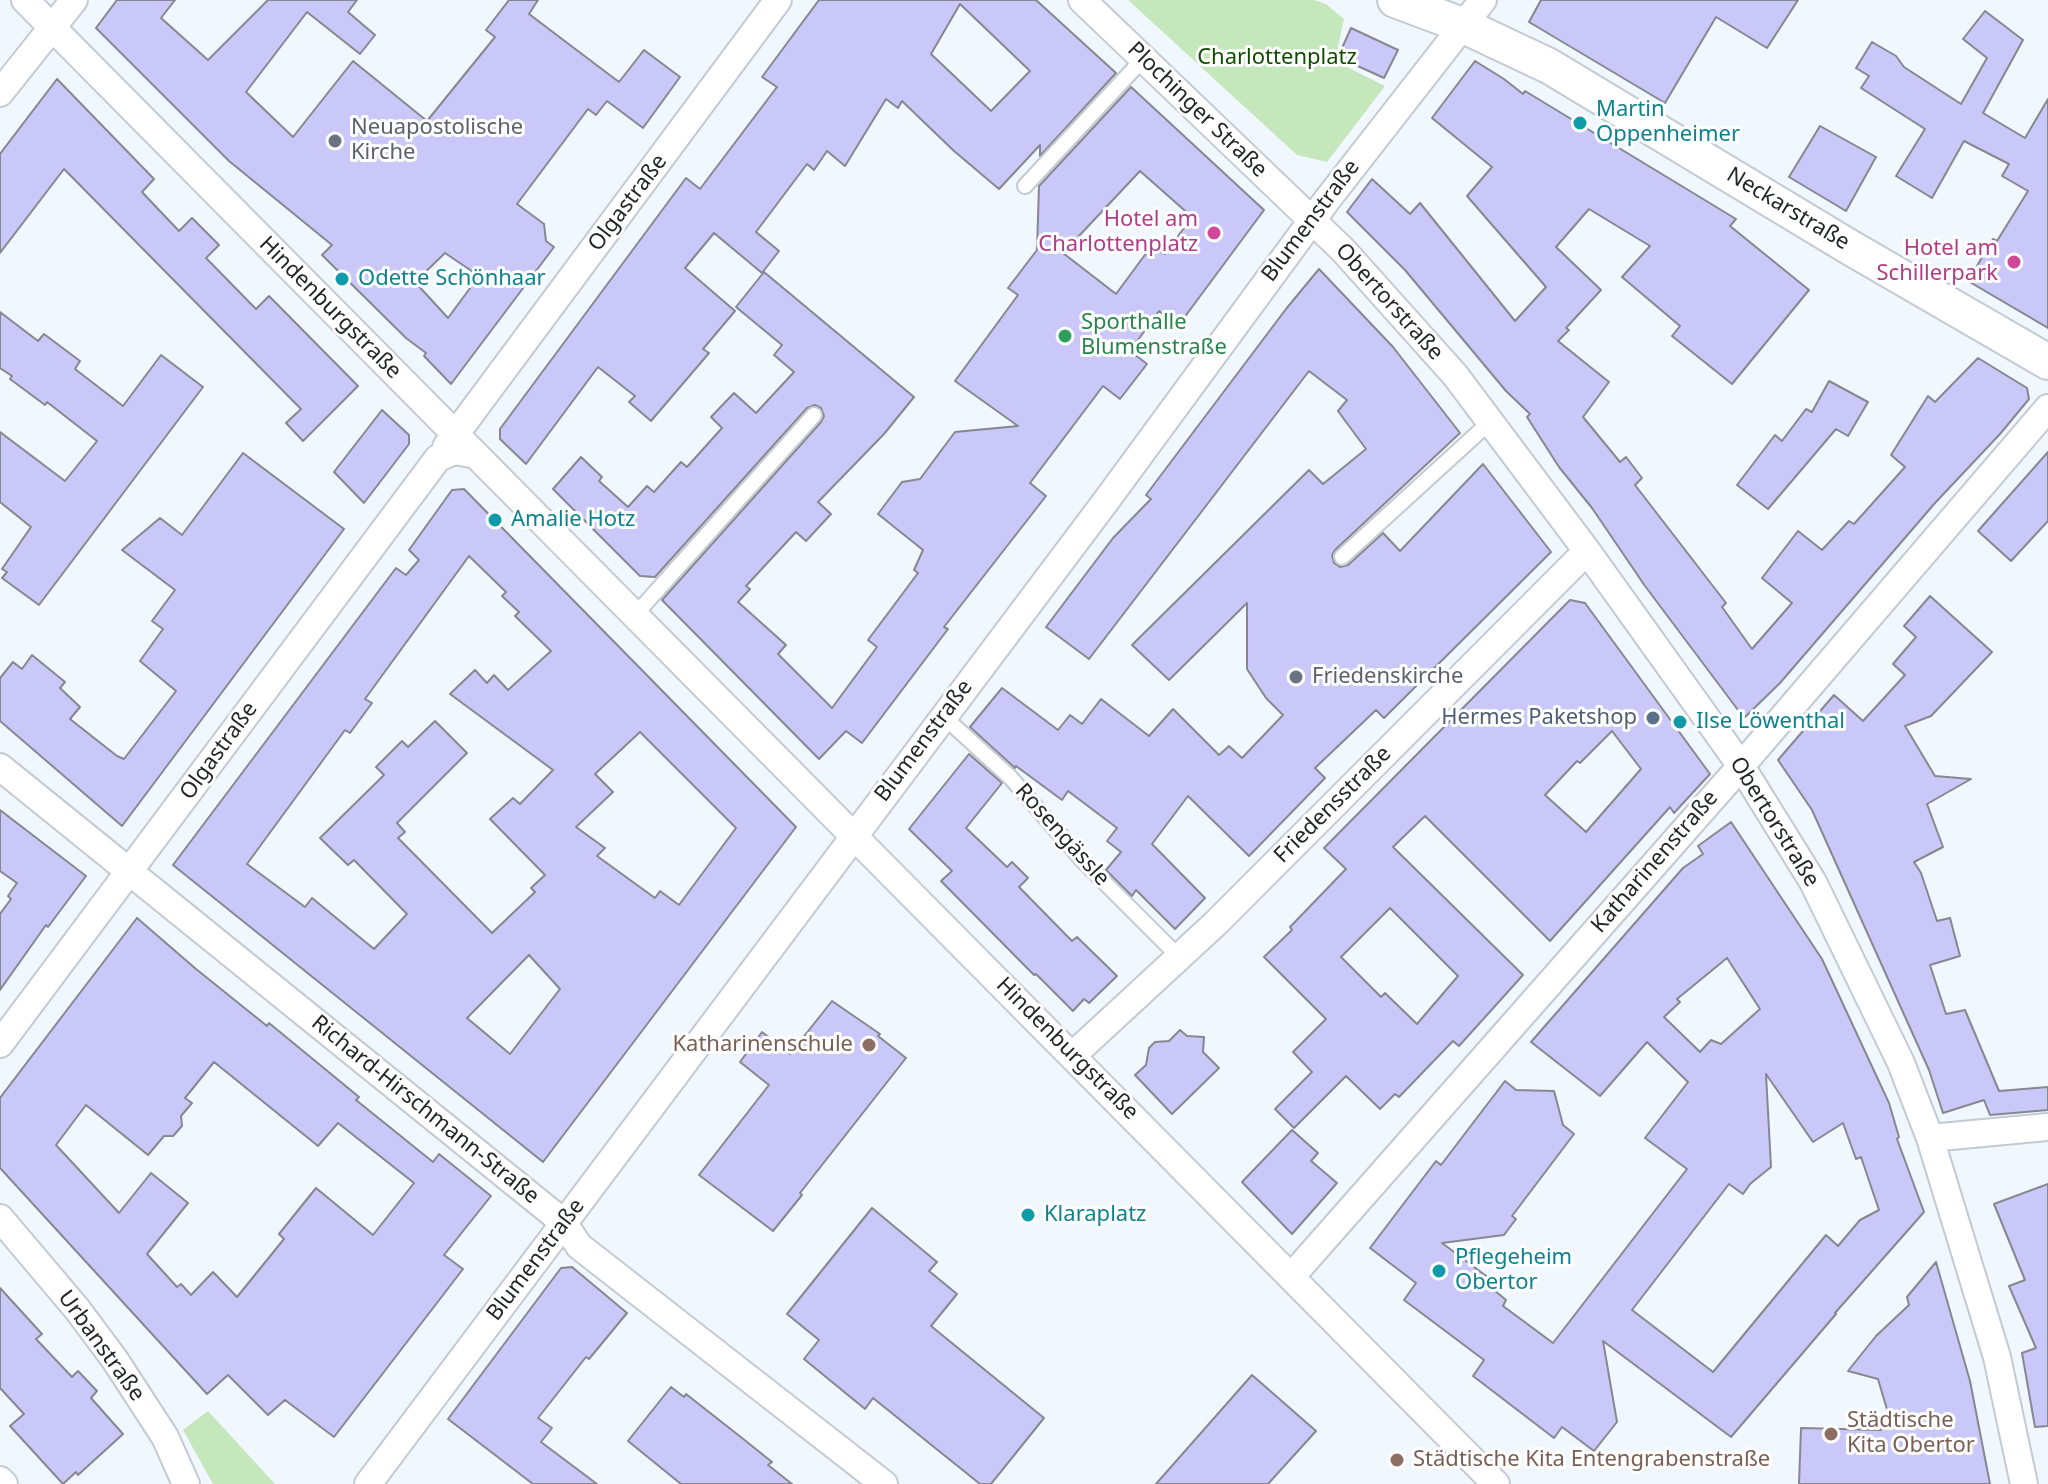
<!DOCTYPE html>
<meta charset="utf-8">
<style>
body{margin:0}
canvas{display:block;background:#f0f7fe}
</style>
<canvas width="2048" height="1484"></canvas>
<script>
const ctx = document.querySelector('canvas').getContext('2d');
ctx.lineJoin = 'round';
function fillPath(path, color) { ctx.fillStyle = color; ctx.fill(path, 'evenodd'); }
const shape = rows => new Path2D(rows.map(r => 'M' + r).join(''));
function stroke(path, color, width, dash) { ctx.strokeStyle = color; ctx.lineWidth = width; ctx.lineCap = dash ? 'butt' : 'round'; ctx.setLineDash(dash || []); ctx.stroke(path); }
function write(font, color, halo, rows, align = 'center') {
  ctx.font = font + ' "Noto Sans",sans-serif'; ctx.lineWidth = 6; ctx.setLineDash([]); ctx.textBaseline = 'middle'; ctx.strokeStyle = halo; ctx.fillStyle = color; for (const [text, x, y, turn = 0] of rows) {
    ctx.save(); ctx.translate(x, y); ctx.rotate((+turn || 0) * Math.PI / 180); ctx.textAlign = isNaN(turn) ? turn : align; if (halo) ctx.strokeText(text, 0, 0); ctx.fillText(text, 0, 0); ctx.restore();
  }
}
const green = shape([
 [1128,0,1314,0,1326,4,1344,19,1335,61,1385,86,1327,162,1297,155],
 [208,1411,275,1484,213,1484,183,1430]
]);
const building = shape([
 [117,0,175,0,161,18,208,60,268,0,357,0,348,12,375,35,360,54,307,12,246,92,293,137,353,61,427,121,495,37,486,30,509,0,538,0,529,14,619,82,644,50,680,77,643,128,607,101,596,115,588,109,517,204,544,224,546,241,554,247,451,384,424,356,426,353,406,338,322,255,332,245,229,161,96,28,117,0],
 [445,253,479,276,448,318,415,282,445,253],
 [819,0,1036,0,1116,73,1040,156,1040,145,999,189,954,151,902,101,898,108,886,99,845,166,827,151,814,170,807,164,756,232,779,251,762,273,714,233,685,268,735,311,703,349,709,353,651,421,629,402,635,396,598,367,526,464,500,439,500,429,686,178,700,189,777,87,762,77,819,0],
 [960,4,1030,71,991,111,931,54,960,4],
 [1541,0,1798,0,1767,48,1716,17,1665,103,1529,22,1541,0],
 [1985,11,2023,40,1983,113,2025,138,2048,99,2048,328,1968,281,1993,239,1997,241,2028,191,2002,176,2009,164,1964,141,1932,198,1896,176,1925,129,1861,88,1869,76,1856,68,1872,42,1896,56,1904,67,1961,104,1987,58,1963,39,1985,11],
 [1351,28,1398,50,1384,78,1338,57,1351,28],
 [1475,61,1504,79,1523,94,1525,91,1736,219,1730,226,1809,290,1732,384,1672,336,1680,326,1622,277,1650,246,1589,209,1556,247,1601,290,1566,328,1569,330,1558,341,1609,382,1583,417,1620,462,1626,457,1642,478,1635,485,1726,603,1722,607,1752,649,1792,603,1762,578,1798,531,1822,550,1849,521,1854,524,1905,467,1891,455,1928,396,1935,402,1978,358,2027,388,2029,399,2000,434,1935,503,1780,683,1744,718,1645,586,1592,508,1559,467,1527,417,1530,414,1506,391,1405,270,1347,212,1372,179,1410,214,1420,203,1515,321,1546,287,1467,196,1492,167,1432,118,1475,61],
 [57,79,154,179,142,192,159,210,179,231,192,218,219,245,206,258,256,309,269,296,358,386,303,441,286,423,301,409,64,169,0,253,0,154,57,79],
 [1131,87,1264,210,1178,326,1159,311,1130,351,1147,364,1120,399,1103,386,1030,483,1046,496,944,627,948,629,862,743,846,731,819,759,662,600,821,422,824,416,821,408,815,405,807,408,655,577,640,576,553,489,581,457,602,477,599,481,628,507,647,486,654,492,681,462,687,467,722,428,711,417,734,393,756,413,794,372,774,355,782,345,736,307,764,272,914,397,884,434,818,502,831,514,806,541,796,532,746,586,750,589,738,602,786,645,778,654,832,708,877,647,868,640,918,573,914,570,923,550,878,514,902,482,920,479,955,432,1018,426,955,381,1018,295,1008,288,1037,250,1039,186,1131,87],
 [1140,171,1192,217,1165,254,1150,248,1116,294,1063,253,1140,171],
 [1820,126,1876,157,1846,211,1789,177,1820,126],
 [1319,269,1393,347,1460,433,1335,550,1332,555,1334,563,1340,567,1348,565,1383,533,1400,551,1483,464,1551,552,1384,718,1376,710,1315,768,1325,778,1249,856,1188,796,1152,844,1205,898,1175,929,1136,890,1132,896,1106,870,1121,852,1107,841,1117,828,1068,791,1062,800,1016,766,1015,768,970,727,1002,688,1058,730,1070,715,1082,724,1101,699,1149,736,1173,709,1219,755,1229,746,1242,758,1283,715,1266,698,1247,669,1247,603,1169,680,1132,645,1309,470,1323,484,1366,449,1338,411,1347,400,1309,371,1089,659,1046,627,1113,538,1151,499,1146,495,1286,309,1319,269],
 [0,312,38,341,44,334,80,361,75,369,123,406,161,355,203,387,39,605,2,578,7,572,2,569,31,527,0,502,0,432,65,481,97,441,47,402,45,405,10,379,12,376,0,368,0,312],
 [1829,381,1868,402,1848,436,1836,429,1768,509,1737,485,1775,435,1782,441,1806,409,1812,412,1829,381],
 [382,410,409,435,409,444,364,503,334,472,382,410],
 [2048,452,2048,521,2011,561,1978,531,2048,452],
 [243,453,344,529,122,826,0,721,0,678,13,662,22,669,32,655,65,682,60,688,80,707,70,719,117,756,124,759,176,691,140,661,163,629,152,621,175,590,122,550,160,518,182,535,243,453],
 [464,489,796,827,543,1162,173,865,396,568,406,575,419,560,409,550,452,490,464,489],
 [469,556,506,592,502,596,519,612,515,616,551,651,508,690,494,675,487,683,475,670,450,694,553,770,520,804,513,798,490,819,545,875,531,888,535,892,492,933,398,838,405,832,397,823,467,753,435,721,408,747,402,741,376,767,384,775,320,838,348,865,354,860,407,914,374,949,312,898,305,907,247,864,345,730,350,733,372,703,365,699,469,556],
 [640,732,736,828,679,905,660,891,655,898,597,856,605,848,576,827,613,792,595,774,640,732],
 [529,955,560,989,510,1054,467,1018,529,955],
 [1930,596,1992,652,1931,716,1905,726,1935,776,1971,779,1927,804,1943,847,1914,862,1921,873,1937,921,1950,918,1960,956,1930,965,1946,1014,1965,1010,1999,1091,2048,1087,2048,1110,1990,1115,1984,1100,1943,1113,1929,1070,1812,810,1778,760,1834,695,1863,721,1905,675,1893,664,1916,637,1904,626,1930,596],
 [1570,600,1585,603,1710,774,1674,813,1670,807,1550,941,1425,816,1393,847,1523,975,1459,1046,1453,1041,1399,1097,1395,1094,1380,1109,1346,1076,1294,1128,1275,1109,1312,1072,1293,1052,1326,1019,1264,957,1292,930,1290,927,1346,869,1324,848,1570,600],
 [1612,731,1641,769,1586,832,1545,795,1577,761,1580,763,1612,731],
 [1390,908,1458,976,1417,1024,1385,993,1381,997,1341,957,1390,908],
 [969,754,1002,783,966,828,1007,867,1012,862,1028,878,1019,887,1072,941,1077,937,1117,976,1089,1003,1084,999,1073,1011,1036,974,1034,975,941,881,952,871,909,829,969,754],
 [0,810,86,876,48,927,46,925,0,990,0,914,11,899,8,896,17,883,0,871,0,810],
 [1731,822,1822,959,1889,1103,1899,1137,1897,1139,1924,1212,1835,1313,1836,1314,1731,1437,1603,1341,1617,1422,1594,1451,1562,1427,1554,1438,1473,1376,1484,1360,1404,1300,1416,1283,1370,1248,1436,1161,1441,1165,1505,1081,1516,1090,1554,1091,1563,1125,1574,1134,1512,1216,1516,1219,1504,1235,1442,1243,1489,1278,1488,1285,1506,1300,1503,1306,1553,1343,1687,1169,1645,1138,1688,1082,1647,1042,1600,1096,1531,1042,1683,868,1703,854,1698,846,1731,822],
 [1727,958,1760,1009,1721,1044,1711,1040,1700,1052,1664,1017,1680,1002,1677,999,1727,958],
 [1766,1074,1813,1142,1843,1123,1856,1159,1861,1157,1879,1210,1860,1220,1838,1246,1826,1235,1713,1372,1632,1310,1729,1184,1743,1194,1750,1184,1771,1167,1766,1074],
 [137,918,196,969,267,1026,269,1023,359,1097,356,1100,433,1162,439,1154,491,1196,444,1255,463,1269,334,1437,285,1400,268,1415,228,1375,207,1394,0,1168,0,1098,137,918],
 [214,1062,318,1146,338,1123,414,1183,373,1235,316,1188,279,1234,284,1239,237,1297,213,1272,191,1295,181,1284,177,1287,147,1254,188,1203,151,1173,119,1213,56,1145,86,1105,148,1155,164,1136,173,1136,182,1126,181,1116,192,1103,185,1098,214,1062],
 [832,1001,880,1034,878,1036,906,1058,800,1193,802,1195,773,1231,699,1175,769,1085,740,1062,762,1032,790,1054,832,1001],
 [1180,1030,1187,1036,1204,1037,1203,1052,1219,1068,1172,1114,1135,1075,1146,1065,1149,1048,1155,1042,1169,1041,1180,1030],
 [1292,1130,1318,1153,1311,1161,1337,1183,1292,1234,1242,1182,1292,1130],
 [2048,1184,2048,1426,2035,1427,2022,1353,2036,1348,2009,1286,2025,1280,1994,1204,2048,1184],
 [872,1208,937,1262,929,1271,957,1294,931,1326,1044,1418,991,1484,980,1484,873,1398,865,1409,804,1359,819,1340,787,1314,872,1208],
 [1936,1262,1970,1381,1990,1484,1799,1484,1801,1428,1881,1430,1881,1423,1891,1423,1878,1379,1848,1371,1876,1336,1909,1305,1907,1297,1936,1262],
 [572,1267,627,1313,589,1359,586,1357,538,1418,552,1428,541,1442,597,1484,533,1484,448,1419,561,1268,572,1267],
 [0,1288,42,1334,36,1339,72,1377,78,1371,97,1391,91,1398,123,1434,78,1475,76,1472,63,1484,10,1426,24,1414,0,1388,0,1288],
 [1252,1375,1316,1431,1268,1484,1156,1484,1252,1375],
 [671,1387,684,1397,686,1394,742,1438,772,1462,768,1465,792,1484,681,1484,628,1441,671,1387]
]);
const service = shape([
 [1025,186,1144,58],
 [1342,557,1491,421],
 [635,615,814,415],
 [943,716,1010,777,1083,861,1179,957]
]);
const minor = shape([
 [25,0,1496,1484],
 [1082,0,1343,250,1455,375,1587,551,1741,766,1813,882,1901,1063,1930,1138,1997,1357,2024,1484],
 [0,93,74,0],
 [446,447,778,0],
 [0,767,542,1205,563,1222,579,1246,884,1484],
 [0,1044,438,458,455,451,476,455],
 [1073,1055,1216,923,1587,551],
 [1930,1138,2048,1127],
 [0,1218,77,1309,115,1360,165,1437,186,1484],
 [1291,1277,1741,766,2048,408],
 [0,1480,4,1484],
 [368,1484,1106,501,1327,200,1483,0]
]);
const tertiary = shape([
 [1395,0,1462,25,1549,66,1851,248,2048,362]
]);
const markers = [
 [1580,123,8,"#0f9aa8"],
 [335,141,8,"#6b7280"],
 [1214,233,8,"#d1479c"],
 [2014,262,8,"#d1479c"],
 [342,279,8,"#0f9aa8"],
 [1065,336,8,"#2e9e5b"],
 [495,520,8,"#0f9aa8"],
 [1296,677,8,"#6b7280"],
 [1653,718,8,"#5c6f8a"],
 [1680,722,8,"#0f9aa8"],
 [869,1045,8,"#8d6e63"],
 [1028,1215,8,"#0f9aa8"],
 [1439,1271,8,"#0f9aa8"],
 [1831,1434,8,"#8d6e63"],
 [1397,1460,8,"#8d6e63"]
];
const parkNames = [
 ["Charlottenplatz",1277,58]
];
const streetNames = [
 ["Plochinger Straße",1197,110,44],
 ["Olgastraße",628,203,-53],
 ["Neckarstraße",1788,209,31],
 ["Blumenstraße",1311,221,-53],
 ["Obertorstraße",1389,302,48],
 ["Hindenburgstraße",330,308,45],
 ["Blumenstraße",924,741,-53],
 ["Olgastraße",219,751,-54],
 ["Friedensstraße",1333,805,-45],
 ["Obertorstraße",1774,822,58],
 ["Rosengässle",1062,835,48],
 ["Katharinenstraße",1655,862,-49],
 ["Hindenburgstraße",1067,1049,45],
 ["Richard-Hirschmann-Straße",425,1110,39],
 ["Blumenstraße",536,1260,-53],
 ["Urbanstraße",101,1346,54]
];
const cultureNames = [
 ["Martin",1596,110],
 ["Oppenheimer",1596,135],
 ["Odette Schönhaar",358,279],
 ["Amalie Hotz",511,520],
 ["Ilse Löwenthal",1696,722],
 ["Klaraplatz",1044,1215],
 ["Pflegeheim",1455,1258],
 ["Obertor",1455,1283]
];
const worshipNames = [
 ["Neuapostolische",351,128],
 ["Kirche",351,153],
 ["Friedenskirche",1312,677]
];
const hotelNames = [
 ["Hotel am",1198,220],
 ["Charlottenplatz",1198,245],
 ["Hotel am",1998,249],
 ["Schillerpark",1998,274]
];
const leisureNames = [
 ["Sporthalle",1081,323],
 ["Blumenstraße",1081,348]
];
const serviceNames = [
 ["Hermes Paketshop",1637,718]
];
const educationNames = [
 ["Katharinenschule",853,1045,"right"],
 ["Städtische",1847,1421],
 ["Kita Obertor",1847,1446],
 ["Städtische Kita Entengrabenstraße",1413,1460]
];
fillPath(green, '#c4e7bc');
fillPath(building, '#cac7f9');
stroke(building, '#87878f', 2);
stroke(service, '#c3cad1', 18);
stroke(minor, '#c3cad1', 30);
stroke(tertiary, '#c3cad1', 38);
stroke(service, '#fff', 14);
stroke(minor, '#fff', 26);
stroke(tertiary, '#fff', 34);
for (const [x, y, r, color] of markers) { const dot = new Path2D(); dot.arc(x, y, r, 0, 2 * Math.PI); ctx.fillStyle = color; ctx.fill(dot); stroke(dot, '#fff', 3); }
write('22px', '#114b00', '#fff', parkNames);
write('22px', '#232629', '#fff', streetNames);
write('22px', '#0d838f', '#fff', cultureNames, 'left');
write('22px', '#5b616d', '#fff', worshipNames, 'left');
write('22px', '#b23c85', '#fff', hotelNames, 'right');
write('22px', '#27864d', '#fff', leisureNames, 'left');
write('22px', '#4e5e75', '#fff', serviceNames, 'right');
write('22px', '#785e54', '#fff', educationNames, 'left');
</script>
